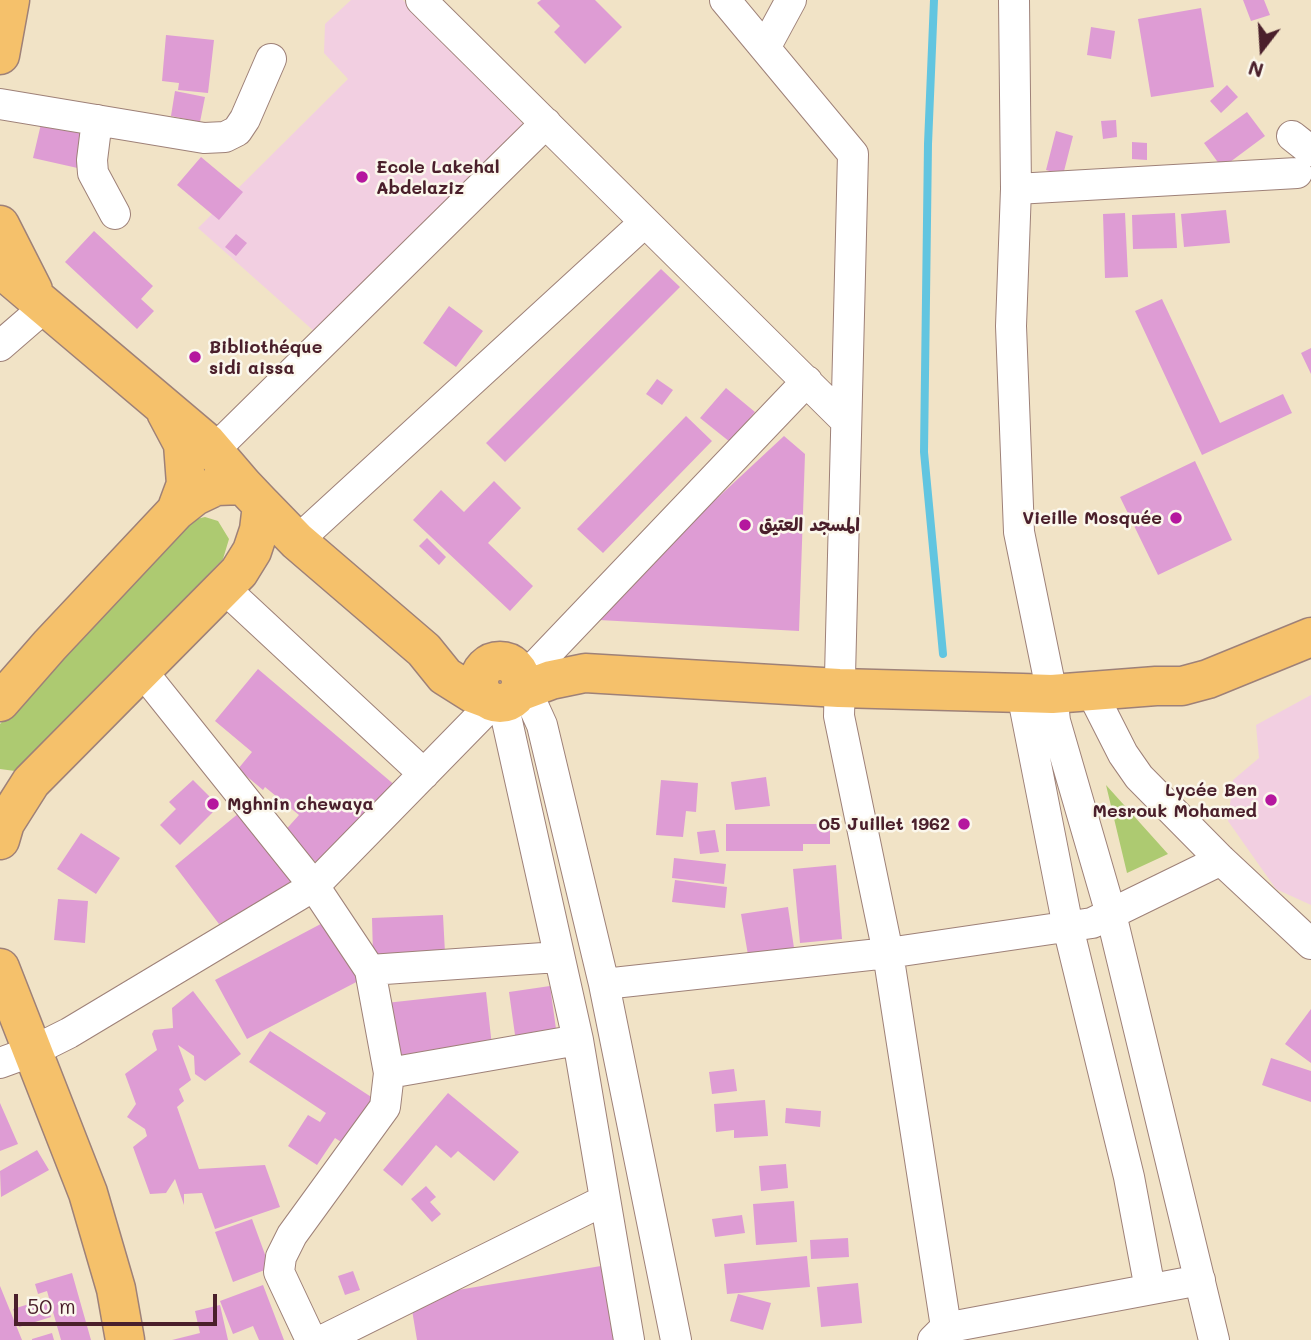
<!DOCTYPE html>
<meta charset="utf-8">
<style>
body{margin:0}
#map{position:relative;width:1311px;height:1340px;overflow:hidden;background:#f1e3c6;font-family:Mali,sans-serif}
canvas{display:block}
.north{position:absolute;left:1227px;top:14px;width:70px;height:70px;-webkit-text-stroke:5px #fbf7ec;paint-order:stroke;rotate:197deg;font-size:19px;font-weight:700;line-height:28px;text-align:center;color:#4a1f2b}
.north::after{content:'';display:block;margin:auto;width:24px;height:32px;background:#4a1f2b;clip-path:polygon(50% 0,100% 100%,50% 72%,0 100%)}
.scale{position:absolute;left:14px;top:1294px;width:203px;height:32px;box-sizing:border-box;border:4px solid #4a1f2b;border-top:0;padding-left:9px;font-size:21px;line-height:24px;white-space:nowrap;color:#4a1f2b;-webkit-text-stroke:5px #fbf7ec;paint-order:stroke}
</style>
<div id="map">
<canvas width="1311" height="1340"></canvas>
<div class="north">N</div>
<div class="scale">50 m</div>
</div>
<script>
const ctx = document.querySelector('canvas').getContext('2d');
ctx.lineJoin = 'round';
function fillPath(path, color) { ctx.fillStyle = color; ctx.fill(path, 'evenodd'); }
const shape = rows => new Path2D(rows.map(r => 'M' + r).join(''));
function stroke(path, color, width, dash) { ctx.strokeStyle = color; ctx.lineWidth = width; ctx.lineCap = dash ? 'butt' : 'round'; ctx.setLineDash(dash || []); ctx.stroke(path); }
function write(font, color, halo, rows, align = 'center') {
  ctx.font = font + ' Mali,"Playpen Sans Arabic",sans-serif'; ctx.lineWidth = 5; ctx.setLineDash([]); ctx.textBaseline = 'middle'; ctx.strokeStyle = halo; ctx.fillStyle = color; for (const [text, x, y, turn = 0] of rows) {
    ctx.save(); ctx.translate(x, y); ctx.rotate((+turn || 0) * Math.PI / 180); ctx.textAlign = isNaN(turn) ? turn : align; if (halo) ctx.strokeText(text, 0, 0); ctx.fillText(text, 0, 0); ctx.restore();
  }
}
const built = shape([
 [351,0,403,0,526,127,315,332,198,228,348,79,324,53,325,24],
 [1311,695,1311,905,1276,889,1228,821,1233,780,1259,758,1256,725]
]);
const green = shape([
 [205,517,218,521,229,539,223,559,23,767,15,771,0,769,0,724,192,520],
 [1106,785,1168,854,1127,873]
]);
const stream = shape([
 [934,0,928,144,924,452,943,654]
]);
const building = shape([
 [541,0,595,0,622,27,585,64,554,32,560,26,537,3],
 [1243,0,1264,0,1270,15,1251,21],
 [1201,8,1214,87,1151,97,1138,19],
 [1091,27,1115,31,1111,59,1087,55],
 [166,35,214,40,208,93,178,90,179,83,162,81],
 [1227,85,1238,97,1221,113,1210,101],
 [175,91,205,97,200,122,171,116],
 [1247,112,1265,136,1222,168,1204,143],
 [1116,120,1117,137,1103,139,1101,121],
 [41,124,89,135,82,169,33,158],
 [1056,131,1073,136,1063,175,1046,170],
 [1132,142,1147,143,1147,160,1132,159],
 [201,157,243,192,219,220,177,185],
 [1226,210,1230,243,1184,247,1181,214],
 [1125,213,1128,277,1105,278,1103,214],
 [1175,213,1177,248,1133,249,1132,215],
 [94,231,153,286,141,299,154,311,137,329,65,262],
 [236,234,247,243,236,256,225,247],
 [661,269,680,287,505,462,486,443],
 [1162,299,1220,423,1283,394,1292,413,1202,455,1135,311],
 [449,306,483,331,456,367,423,343],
 [1311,348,1311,374,1301,353],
 [657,379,673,390,662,405,646,394],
 [726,388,755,412,730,442,700,418],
 [686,416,712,441,603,553,577,529],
 [784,436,805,454,799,631,581,619,611,597],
 [1195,461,1232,540,1158,575,1120,497],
 [494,481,521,508,488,543,533,586,510,611,413,520,441,490,464,512],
 [427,538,446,557,439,565,419,546],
 [258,669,397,787,327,871,282,834,299,815,265,787,263,790,238,769,252,752,215,721],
 [766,777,770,806,735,810,731,782],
 [193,780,219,806,180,845,160,825,176,809,169,802],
 [661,780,698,783,696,812,686,811,683,837,656,835],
 [239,813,297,883,276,896,219,924,175,866],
 [726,824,830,824,830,844,803,844,803,851,726,851],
 [715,830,719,852,700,854,697,832],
 [81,833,120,858,96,894,57,869],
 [674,858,726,864,724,884,672,878],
 [836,865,842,939,800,943,793,869],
 [675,880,727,887,725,908,672,902],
 [58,899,88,901,85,943,54,940],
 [788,907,794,948,748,955,741,914],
 [443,915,445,953,373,955,372,918],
 [332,918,364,978,247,1039,215,980],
 [550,986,557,1036,516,1042,509,992],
 [193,991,241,1054,205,1081,195,1074,194,1056,178,1045,191,1080,179,1089,184,1101,177,1107,199,1169,265,1165,280,1207,215,1229,202,1193,184,1194,184,1205,175,1179,166,1193,150,1194,133,1147,147,1136,145,1129,127,1117,136,1104,125,1074,157,1050,152,1034,154,1030,173,1028,172,1008],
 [486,992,492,1046,392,1056,386,1003],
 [1311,1009,1311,1063,1285,1044],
 [270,1031,382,1104,352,1149,335,1138,317,1165,288,1146,308,1115,320,1122,326,1113,249,1062],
 [1271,1058,1311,1071,1311,1102,1262,1085],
 [734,1069,737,1091,712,1094,709,1072],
 [448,1093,519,1152,494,1181,458,1151,451,1158,436,1145,402,1186,383,1170],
 [765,1100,768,1136,734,1138,734,1130,716,1132,714,1104],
 [0,1103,18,1144,0,1151],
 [786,1108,821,1111,820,1127,785,1123],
 [37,1150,49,1170,1,1197,0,1171],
 [786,1164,788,1188,761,1191,759,1166],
 [426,1186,436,1197,430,1202,441,1214,432,1222,411,1199],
 [794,1201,797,1242,756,1245,753,1204],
 [742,1215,745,1233,715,1237,712,1219],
 [252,1219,270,1268,233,1282,215,1232],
 [848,1238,849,1257,811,1259,810,1240],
 [807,1256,810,1287,727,1294,724,1264],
 [607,1265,620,1340,417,1340,410,1298],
 [353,1271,360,1290,345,1295,338,1276],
 [72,1273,91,1340,61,1340,47,1291,38,1294,35,1284],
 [858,1283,862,1323,821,1327,817,1287],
 [263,1285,284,1340,259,1340,253,1326,233,1334,220,1301],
 [0,1286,22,1340,0,1340],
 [738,1294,771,1303,763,1330,730,1321],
 [45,1299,51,1317,19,1327,13,1309],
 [220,1305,228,1340,172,1340,200,1333,195,1311],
 [52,1333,54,1340,32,1340,32,1339]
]);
const minor = shape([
 [421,0,846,421],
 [725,0,853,154,839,716,888,953,948,1340],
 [1014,0,1016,189,1297,173],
 [765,48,791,0],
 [0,104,204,138,225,137,237,131,245,119,271,59],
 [97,120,92,160,93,173,115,214],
 [1292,136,1311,151],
 [1016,189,1011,326,1019,532,1052,694,1055,721,1111,914,1214,1340],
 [0,346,45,307],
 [213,451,546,123],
 [297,541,645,222],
 [224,588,424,774],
 [538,663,807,381],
 [142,671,314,886,370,970,389,1073,385,1107,292,1235,281,1257,279,1272,311,1340],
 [522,681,542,725,604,984,676,1340],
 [1091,691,1123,754,1139,777,1221,860,1311,944],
 [1022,693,1068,927,1129,1177,1150,1289],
 [503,703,578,1040,629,1340],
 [370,970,558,957],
 [604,984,888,953,1092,923,1221,860],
 [0,1063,33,1051,69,1033,314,886,494,702],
 [389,1073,578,1040],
 [323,1340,605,1200],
 [933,1340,945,1328,1200,1280]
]);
const major = shape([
 [0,55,10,0],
 [0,225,33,290],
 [0,268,207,443,243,485],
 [166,412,183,444,186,484,176,511],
 [262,505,297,541,424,650,445,676,472,693,488,699],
 '479 682a21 21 0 1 1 42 0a21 21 0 1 1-42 0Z',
 [519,692,551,680,585,673,839,688,1022,693,1052,694,1156,686,1182,686,1208,679,1311,637],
 [0,702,50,645,176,511,195,496,216,486,243,485,262,505,259,530,252,551,239,572,31,782,5,823,0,840],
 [0,968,88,1193,116,1289,125,1340]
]);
const markers = [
 [362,177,7,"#b5179e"],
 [195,357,7,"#b5179e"],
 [1176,518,7,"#b5179e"],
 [745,525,7,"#b5179e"],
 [1271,800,7,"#b5179e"],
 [213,804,7,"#b5179e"],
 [964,824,7,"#b5179e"]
];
const poiNames = [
 ["Ecole Lakehal",376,167],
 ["Abdelaziz",376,188],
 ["Bibliothéque",209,347],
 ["sidi aissa",209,368],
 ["Vieille Mosquée",1162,518,"right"],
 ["المسجد العتيق",759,525],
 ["Lycée Ben",1257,790,"right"],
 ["Mesrouk Mohamed",1257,811,"right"],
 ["Mghnin chewaya",227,804],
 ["05 Juillet 1962",950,824,"right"]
];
fillPath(built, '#f2cfe1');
fillPath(green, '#adca71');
stroke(stream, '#62c5e0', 8);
fillPath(building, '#de9cd4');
stroke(minor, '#9e8178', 32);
stroke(major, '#9e8178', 41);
stroke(minor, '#fff', 30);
stroke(major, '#f5c16b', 38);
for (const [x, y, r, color] of markers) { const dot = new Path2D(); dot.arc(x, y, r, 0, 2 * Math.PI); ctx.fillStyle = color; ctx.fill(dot); stroke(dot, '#fbf7ec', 2.5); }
write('bold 18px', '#4a1f2b', '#fbf7ec', poiNames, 'left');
</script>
